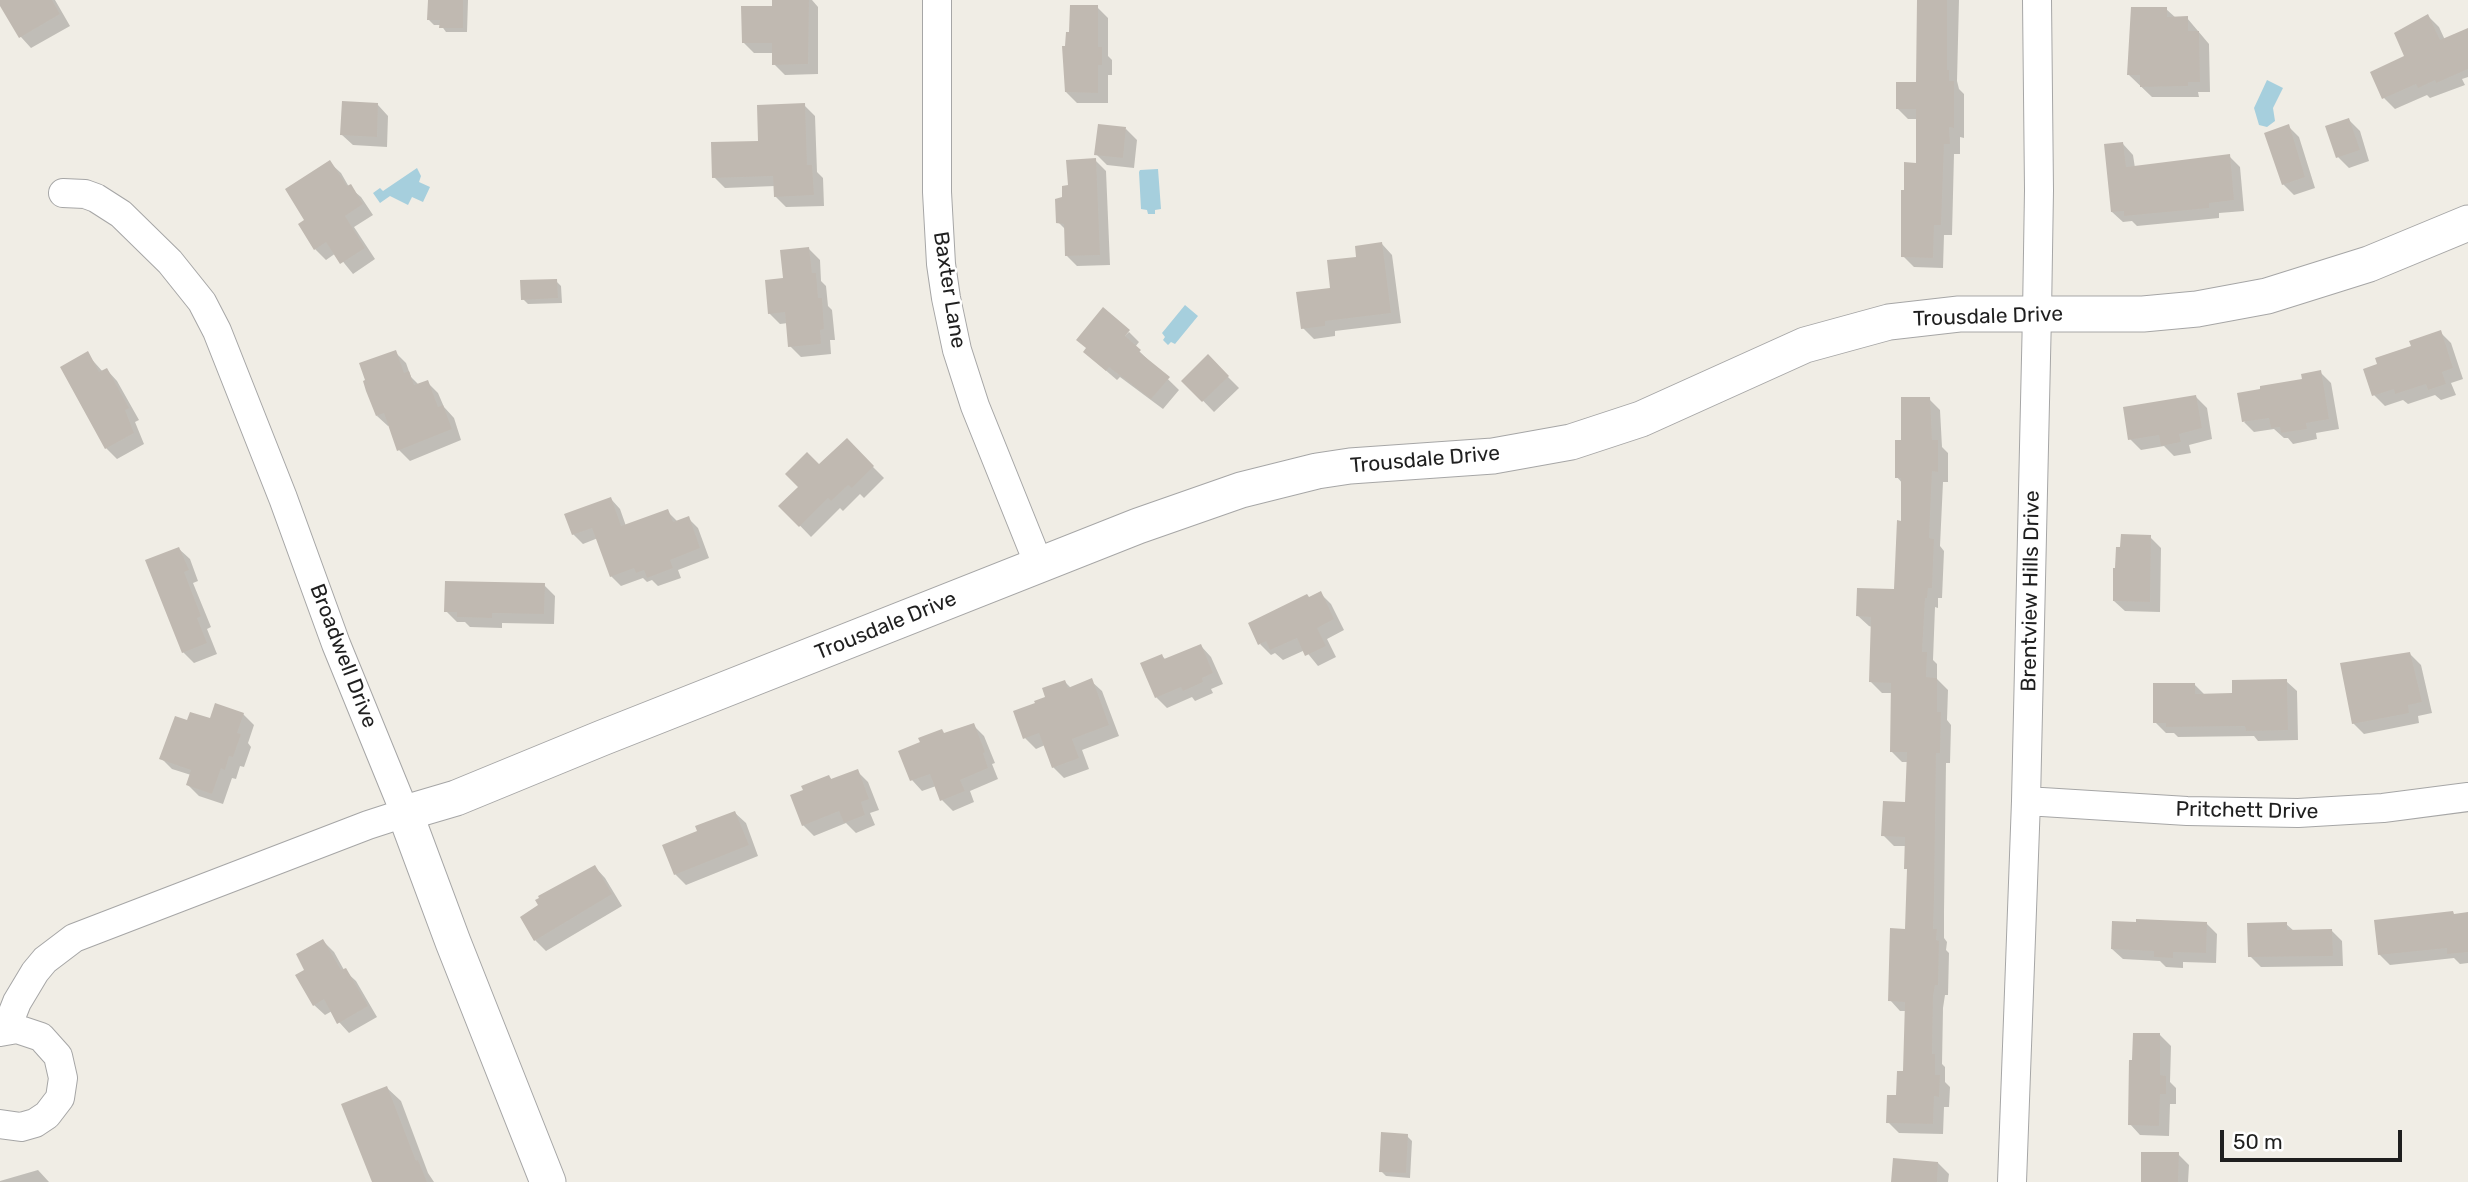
<!DOCTYPE html>
<style>
body{margin:0}
#map{position:relative;width:2468px;height:1182px;overflow:hidden;background:#f0ede5;font-family:Rubik,sans-serif}
canvas{display:block}
.scale{position:absolute;left:2220px;top:1130px;width:182px;height:32px;box-sizing:border-box;border:4px solid #1f1f1f;border-top:0;padding-left:9px;font-size:21px;line-height:24px;white-space:nowrap;color:#1f1f1f;-webkit-text-stroke:5px #fff;paint-order:stroke}
</style>
<div id="map">
<canvas width="2468" height="1182"></canvas>
<div class="scale">50 m</div>
</div>
<script>
const ctx = document.querySelector('canvas').getContext('2d');
ctx.lineJoin = 'round';
function fillPath(path, color) { ctx.fillStyle = color; ctx.fill(path, 'evenodd'); }
const shape = rows => new Path2D(rows.map(r => 'M' + r).join(''));
function stroke(path, color, width, dash) { ctx.strokeStyle = color; ctx.lineWidth = width; ctx.lineCap = dash ? 'butt' : 'round'; ctx.setLineDash(dash || []); ctx.stroke(path); }
function write(font, color, halo, rows, align = 'center') {
  ctx.font = font + ' Rubik,sans-serif'; ctx.lineWidth = 5; ctx.setLineDash([]); ctx.textBaseline = 'middle'; ctx.strokeStyle = halo; ctx.fillStyle = color; for (const [text, x, y, turn = 0] of rows) {
    ctx.save(); ctx.translate(x, y); ctx.rotate((+turn || 0) * Math.PI / 180); ctx.textAlign = isNaN(turn) ? turn : align; if (halo) ctx.strokeText(text, 0, 0); ctx.fillText(text, 0, 0); ctx.restore();
  }
}
const water = shape([
 [2267,80,2283,88,2273,108,2275,121,2267,127,2259,125,2254,108],
 [417,168,421,176,419,182,430,187,423,202,412,197,408,205,390,196,380,203,373,193,380,188,383,191],
 [1158,169,1161,209,1155,210,1155,214,1148,214,1147,210,1141,209,1139,172,1140,170],
 [1185,305,1198,316,1175,344,1171,342,1168,345,1163,340,1165,337,1162,333]
]);
const shadow = shape([
 [7,0,55,0,70,26,31,48,21,37,2,6],
 [429,0,468,0,467,32,446,32,441,25,434,25,429,20],
 [774,0,812,0,818,7,818,74,785,75,774,64,774,53,754,53,743,42,774,8],
 [1919,0,1959,0,1957,81,1959,89,1964,94,1964,138,1960,137,1960,154,1954,154,1952,235,1944,235,1943,268,1914,267,1903,256,1905,191,1917,164,1918,119,1908,119,1897,108,1918,83],
 [1097,7,1108,18,1108,56,1112,60,1112,75,1108,75,1108,103,1077,103,1066,92,1067,48],
 [2166,9,2176,18,2187,18,2209,44,2210,92,2198,92,2199,97,2152,97,2129,75],
 [2428,16,2439,27,2445,40,2468,29,2468,77,2462,79,2465,85,2430,98,2427,95,2395,109,2384,98,2372,73,2407,57],
 [378,105,388,116,387,147,353,145,342,135],
 [804,105,815,116,817,172,823,178,824,206,786,207,775,196,775,186,725,188,714,177],
 [2349,120,2360,131,2369,161,2349,168,2338,157],
 [2288,126,2299,137,2315,188,2294,195,2283,184],
 [1126,129,1137,140,1134,168,1107,165,1096,154],
 [2123,144,2133,155,2135,168,2229,156,2240,167,2244,211,2219,213,2219,218,2137,226,2132,221,2123,222,2112,212],
 [1095,160,1106,171,1110,265,1077,266,1067,256,1066,230,1058,222,1069,187],
 [330,163,341,173,349,187,361,197,373,215,354,227,375,259,353,274,336,253,326,260,315,249,307,221],
 [1382,244,1392,255,1401,323,1335,331,1335,336,1314,339,1303,328,1358,258],
 [809,249,820,260,821,281,826,286,828,306,832,310,835,340,830,340,831,354,801,357,790,346,788,323,780,324,769,313,784,280],
 [556,281,561,286,562,303,528,304,523,299],
 [1129,332,1139,342,1135,347,1179,390,1163,409,1120,377,1117,380,1096,362],
 [2440,332,2451,343,2463,379,2451,383,2456,395,2441,400,2435,395,2408,404,2403,400,2385,406,2374,395,2379,365],
 [395,352,406,363,411,377,419,385,427,382,438,393,444,407,454,418,461,440,410,461,399,450,390,425,388,426,377,416],
 [87,354,103,372,107,370,117,381,139,420,135,422,144,444,117,459,106,448],
 [1208,357,1239,388,1214,412,1184,381],
 [2320,372,2331,383,2339,429,2316,433,2317,439,2293,444,2288,438,2284,438,2274,429,2254,432,2244,422],
 [2196,397,2207,408,2212,439,2189,445,2191,453,2174,456,2164,446,2141,450,2130,439],
 [1929,399,1940,410,1942,447,1948,453,1948,482,1943,482,1940,546,1944,551,1942,598,1938,598,1938,608,1935,607,1933,660,1937,664,1937,679,1948,690,1947,720,1951,725,1950,763,1946,763,1944,912,1944,938,1947,942,1946,950,1949,953,1948,995,1945,995,1943,1008,1942,1064,1945,1067,1945,1082,1950,1087,1949,1107,1944,1107,1943,1134,1899,1133,1888,1122,1905,1073,1906,1011,1900,1011,1890,1000,1907,930,1909,871,1906,868,1907,846,1894,846,1883,835,1907,804,1908,762,1902,762,1891,751,1893,693,1882,693,1871,682,1872,627,1869,626,1858,616,1895,591,1903,522,1903,484,1897,477,1903,441],
 [847,441,884,478,864,498,860,494,843,511,840,508,811,537,781,506,819,466],
 [611,499,620,509,626,526,667,511,677,521,688,518,698,528,709,558,678,570,681,578,658,586,652,580,647,582,643,578,621,586,611,576,598,538,583,544,573,534],
 [2150,537,2161,548,2160,612,2125,611,2114,601],
 [179,549,190,559,198,581,193,583,211,627,207,629,217,654,194,663,183,652],
 [544,585,555,596,554,624,502,623,502,628,470,627,465,622,457,622,446,611],
 [1321,594,1331,604,1344,630,1327,639,1336,657,1318,666,1305,650,1283,660,1275,653,1271,655,1260,644,1310,599],
 [1201,646,1211,657,1223,684,1211,689,1213,693,1195,701,1192,697,1167,708,1156,697,1162,656,1166,660],
 [2410,654,2421,665,2432,713,2418,716,2419,723,2364,734,2353,723],
 [1091,681,1102,691,1119,736,1082,750,1089,769,1064,778,1053,767,1045,745,1036,749,1025,738,1047,698,1065,682,1071,688],
 [2286,681,2297,691,2298,740,2258,741,2254,736,2178,737,2174,733,2166,733,2155,722,2194,684,2205,695,2234,695],
 [243,714,254,725,248,743,251,747,244,767,240,766,236,779,232,778,223,804,199,796,188,785,191,775,172,769,161,758,188,722],
 [973,725,984,736,995,763,992,764,998,779,970,791,974,802,953,811,942,800,936,786,922,791,912,780,945,735],
 [857,771,868,782,879,810,870,813,875,825,856,833,846,823,814,836,803,825,829,777,833,781],
 [735,813,746,823,758,856,686,885,675,874,700,832],
 [595,867,605,878,622,906,546,951,535,940],
 [2468,913,2468,963,2460,964,2454,958,2390,965,2379,954,2376,922],
 [2206,923,2217,934,2216,963,2183,962,2183,968,2166,967,2160,961,2123,959,2112,949],
 [2286,924,2294,931,2331,930,2342,941,2343,966,2261,967,2250,956],
 [323,941,334,952,344,970,356,981,377,1017,349,1033,339,1022,332,1011,325,1015,314,1005,307,970],
 [2160,1035,2171,1046,2170,1082,2176,1088,2176,1104,2170,1104,2169,1136,2140,1135,2130,1124],
 [387,1088,401,1101,428,1173,434,1182,374,1182],
 [1407,1136,1412,1141,1410,1178,1386,1176,1381,1171],
 [2178,1154,2189,1165,2188,1182,2142,1182],
 [1938,1163,1949,1174,1948,1182,1893,1182],
 [38,1170,49,1182,0,1182,0,1181]
]);
const building = shape([
 [0,0,52,0,60,14,19,38,0,6],
 [428,0,463,0,463,28,439,28,440,20,427,20],
 [772,0,809,0,808,64,772,65,772,43,742,43,741,6,772,6],
 [1917,0,1947,0,1947,70,1949,70,1949,81,1954,81,1954,128,1949,127,1950,144,1944,144,1941,225,1934,225,1933,258,1901,257,1901,190,1904,190,1904,162,1916,163,1916,109,1896,109,1896,82,1916,82],
 [1070,5,1098,5,1098,47,1102,47,1102,65,1098,65,1098,93,1065,92,1062,46,1065,46,1066,32,1069,32],
 [2131,7,2167,7,2167,17,2188,16,2188,31,2199,31,2200,82,2188,82,2188,86,2140,87,2140,75,2127,75],
 [2428,14,2440,40,2468,28,2468,69,2436,83,2435,80,2418,88,2416,84,2382,99,2370,72,2404,56,2394,33],
 [342,101,378,103,377,137,340,135],
 [805,103,807,165,812,165,814,195,774,197,773,176,712,178,711,142,758,141,757,105],
 [2349,118,2360,150,2336,158,2325,126],
 [1098,124,1126,127,1123,158,1094,155],
 [2289,124,2305,177,2282,185,2264,133],
 [2123,142,2126,167,2230,154,2234,200,2209,203,2209,208,2124,216,2124,211,2111,212,2104,144],
 [1096,158,1100,255,1065,256,1064,224,1056,223,1055,199,1062,197,1062,186,1068,185,1066,160],
 [330,160,347,186,351,184,363,204,345,216,365,248,340,264,326,242,314,250,298,224,304,220,285,189],
 [1382,242,1391,313,1325,321,1325,326,1301,329,1296,292,1330,288,1327,260,1356,257,1355,246],
 [809,247,812,273,816,273,818,298,822,298,824,329,820,330,821,344,788,347,785,312,768,314,765,280,783,278,780,250],
 [557,279,558,298,521,300,520,280],
 [1103,307,1130,330,1125,336,1141,350,1139,352,1170,377,1151,399,1109,367,1106,371,1083,352,1086,348,1076,340],
 [2441,330,2453,368,2442,372,2446,384,2428,390,2426,384,2395,394,2394,389,2372,396,2363,369,2377,364,2375,358,2411,346,2409,341],
 [396,350,404,373,409,371,414,385,428,380,438,407,443,405,452,429,397,451,384,413,376,416,366,391,363,381,365,380,359,363],
 [88,351,99,372,107,368,129,408,125,410,134,433,105,449,60,367],
 [1208,354,1229,376,1202,402,1181,381],
 [2321,370,2329,419,2306,423,2307,429,2281,433,2280,427,2271,428,2269,418,2242,422,2237,393,2260,389,2260,386,2302,379,2301,374],
 [2196,395,2202,428,2179,434,2181,442,2161,446,2159,435,2128,440,2123,407],
 [1901,397,1930,397,1932,440,1938,440,1938,472,1932,471,1929,538,1934,539,1932,588,1928,588,1927,598,1925,598,1922,652,1927,652,1926,677,1937,678,1937,712,1941,712,1940,753,1936,753,1934,900,1933,929,1937,929,1936,940,1939,941,1938,985,1935,985,1933,996,1932,1054,1935,1054,1935,1075,1940,1075,1939,1097,1934,1096,1933,1124,1886,1123,1887,1095,1896,1095,1897,1071,1903,1071,1905,1002,1888,1001,1890,928,1905,929,1907,869,1904,869,1905,837,1881,836,1883,801,1905,802,1907,752,1890,752,1891,683,1869,682,1871,617,1856,616,1857,588,1894,589,1897,520,1901,521,1901,478,1895,478,1895,440,1901,440],
 [847,438,874,466,852,488,848,485,831,501,828,498,799,527,778,506,798,487,785,474,807,452,819,464],
 [611,497,621,526,668,509,673,522,689,516,700,548,670,560,673,568,647,578,644,570,636,573,634,568,610,577,592,528,572,535,564,514],
 [2121,534,2151,535,2150,602,2113,601,2113,568,2115,568,2116,547,2120,547],
 [179,547,189,570,184,572,201,616,197,618,207,643,182,653,145,560],
 [445,581,545,583,544,614,492,613,492,618,457,617,457,612,444,612],
 [1321,591,1334,619,1317,628,1326,646,1305,656,1297,638,1270,650,1266,641,1258,645,1248,623,1307,594,1309,597],
 [1201,644,1213,673,1202,678,1203,682,1183,691,1181,687,1155,698,1140,663,1162,654,1164,659],
 [2410,652,2422,702,2408,705,2409,713,2352,724,2340,663],
 [1092,678,1109,725,1072,739,1079,758,1052,768,1039,733,1023,739,1013,711,1035,703,1034,701,1045,697,1042,688,1065,680,1068,688],
 [2287,679,2288,730,2246,731,2245,726,2166,727,2166,723,2153,723,2153,683,2195,683,2195,694,2232,693,2232,680],
 [215,703,244,713,237,733,241,734,233,757,229,756,225,770,221,768,212,794,186,785,191,770,159,759,175,716,187,720,190,712,210,718],
 [974,723,985,752,983,753,988,768,960,780,965,791,940,801,930,774,910,781,898,751,920,742,918,738,942,729,944,733],
 [858,769,869,799,861,802,865,815,844,823,839,811,802,826,790,795,803,790,801,786,829,775,831,779],
 [735,811,749,845,674,875,662,845,697,831,695,826],
 [595,865,612,894,534,941,520,917,538,905,535,900,539,898,538,896],
 [2453,911,2454,914,2468,912,2468,952,2447,954,2447,948,2378,955,2374,920],
 [2136,919,2207,922,2206,953,2173,952,2173,958,2154,957,2154,951,2111,949,2112,921,2136,922],
 [2287,922,2287,930,2332,929,2333,956,2248,957,2247,923],
 [323,939,341,970,346,968,368,1006,337,1024,324,999,313,1006,295,975,304,970,296,954],
 [2133,1033,2160,1033,2160,1075,2166,1076,2166,1094,2160,1094,2159,1126,2128,1125,2129,1060,2132,1060],
 [387,1086,416,1161,418,1160,427,1182,372,1182,341,1104],
 [1381,1132,1408,1134,1406,1173,1379,1172],
 [2141,1152,2179,1152,2178,1182,2141,1182],
 [1893,1158,1938,1162,1937,1182,1891,1182]
]);
const minor = shape([
 [937,0,937,192,941,264,946,298,957,350,975,406,1039,565],
 [2026,801,2187,811,2298,813,2383,808,2468,797],
 [6,1030,17,1002,35,972,45,960,74,938,368,825,405,813,336,644,283,498,217,331,202,302,170,262,121,214,96,198,85,194,63,193],
 [0,1032,17,1029,41,1037,58,1056,63,1078,60,1098,47,1115,35,1123,21,1127,0,1124],
 [2012,1182,2026,801,2037,314,2039,190,2037,0]
]);
const tertiary = shape([
 [548,1182,453,942,405,813,456,798,602,738,1138,526,1241,490,1317,471,1350,466,1493,456,1571,442,1641,419,1805,345,1889,322,1959,314,2143,314,2197,309,2267,296,2369,264,2468,223]
]);
const streetNames = [
 ["Baxter Lane",949,290,81],
 ["Trousdale Drive",1988,317,-2],
 ["Trousdale Drive",1425,460,-5],
 ["Brentview Hills Drive",2031,591,-89],
 ["Trousdale Drive",886,626,-22],
 ["Broadwell Drive",343,656,69],
 ["Pritchett Drive",2247,811,1]
];
fillPath(water, '#a6cfdd');
fillPath(shadow, '#0003');
fillPath(building, '#c0b9b1');
stroke(minor, '#a6a6a6', 30);
stroke(tertiary, '#a6a6a6', 37);
stroke(minor, '#fff', 28);
stroke(tertiary, '#fff', 35);
write('21px', '#1f1f1f', '#fff', streetNames);
</script>
